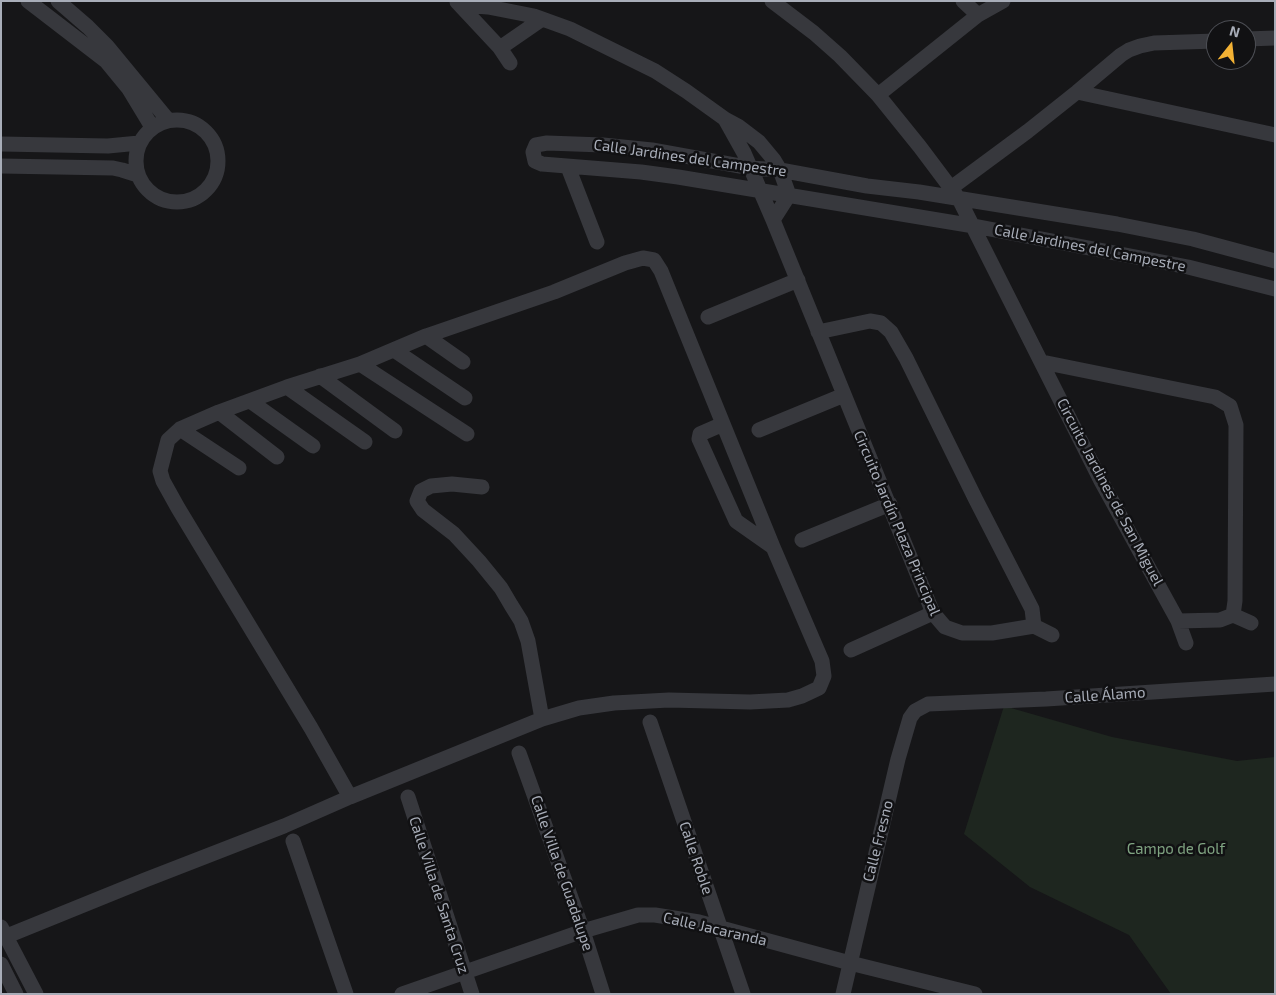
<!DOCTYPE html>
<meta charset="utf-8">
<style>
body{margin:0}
#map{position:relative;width:1276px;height:995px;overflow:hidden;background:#161618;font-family:"Exo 2",sans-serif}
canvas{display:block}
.frame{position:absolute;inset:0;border:2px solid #a8adb8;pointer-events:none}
.north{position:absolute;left:1206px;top:20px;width:50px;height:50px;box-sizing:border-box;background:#111113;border:1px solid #4d4f55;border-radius:50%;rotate:16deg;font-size:14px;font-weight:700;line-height:20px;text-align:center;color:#a8adb8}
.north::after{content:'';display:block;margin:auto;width:18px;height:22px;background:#f2b134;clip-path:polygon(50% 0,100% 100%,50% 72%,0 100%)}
</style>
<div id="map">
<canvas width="1276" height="995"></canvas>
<div class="frame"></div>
<div class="north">N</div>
</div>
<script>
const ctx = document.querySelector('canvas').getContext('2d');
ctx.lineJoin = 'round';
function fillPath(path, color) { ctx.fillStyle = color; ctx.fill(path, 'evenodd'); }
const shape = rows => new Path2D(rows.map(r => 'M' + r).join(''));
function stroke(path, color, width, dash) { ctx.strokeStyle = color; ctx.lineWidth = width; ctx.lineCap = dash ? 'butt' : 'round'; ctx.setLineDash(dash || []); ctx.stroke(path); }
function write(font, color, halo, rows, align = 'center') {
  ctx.font = font + ' "Exo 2",sans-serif'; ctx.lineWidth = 5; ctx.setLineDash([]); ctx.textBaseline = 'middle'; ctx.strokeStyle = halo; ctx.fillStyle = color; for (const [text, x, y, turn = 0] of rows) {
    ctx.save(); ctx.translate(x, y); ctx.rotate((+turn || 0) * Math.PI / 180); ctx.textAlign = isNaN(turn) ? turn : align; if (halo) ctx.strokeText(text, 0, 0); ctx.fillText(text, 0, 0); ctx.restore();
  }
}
const green = shape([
 [1004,706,1112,737,1237,761,1275,757,1275,994,1171,994,1129,935,1030,887,964,834]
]);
const minor = shape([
 [28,1,106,61,129,89,152,127],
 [58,1,88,27,107,46,168,120],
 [772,1,814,33,840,56,878,95,920,147,959,199,1101,481,1178,621,1186,643],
 [963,1,978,15],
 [457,2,500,48,510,63],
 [461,5,488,7,534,16,570,29,655,71,686,91,725,119,738,126,759,142,774,160,780,170,789,195,773,220],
 [1246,39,1275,38],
 [500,48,542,19],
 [1077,92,1275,135],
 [878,95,978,15,1003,1],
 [725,119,744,153,773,220,933,613,945,627,962,633,992,633,1034,626,1052,635],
 '136 161a41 41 0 1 1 82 0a41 41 0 1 1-82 0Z',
 [1,144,108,146,139,143],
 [1,166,113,168,122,170,138,175],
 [568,167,597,242],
 [951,188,1028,131,1077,92,1121,55,1129,50,1140,46,1154,43,1216,41],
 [1275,261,1193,239,1117,224,919,192,867,186,780,170,751,168,652,150,603,145,547,143,536,145,533,152,535,161,542,164,641,172,678,177,974,226,1188,267,1275,289],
 [708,317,798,280],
 [818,332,870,321,881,323,891,332,906,358,976,500,1032,609,1034,626],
 [426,336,463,362],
 [394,350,465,398],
 [1042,362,1215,397,1230,406,1236,425,1235,601,1233,615,1220,620,1178,621],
 [360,364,467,434],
 [320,376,395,431],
 [287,387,365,442],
 [250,401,313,446],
 [219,412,277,457],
 [723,424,700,434,699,439,736,521,773,547],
 [180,429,239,468],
 [759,430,844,395],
 [482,487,452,484,431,486,421,491,417,501,423,510,454,534,479,561,501,588,511,605,521,621,528,641,542,719],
 [802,540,890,504],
 [1233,615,1251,623],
 [851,650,933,613],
 [650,722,743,994],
 [519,753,583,931,603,994],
 [408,797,472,994],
 [293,841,346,994],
 [1,927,36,994],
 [7,936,145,880,284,826,350,797,542,719,579,708,614,703,669,700,750,702,788,700,802,696,819,688,824,676,822,661,773,547,661,271,654,260,643,258,625,263,554,292,426,336,360,364,287,387,219,412,180,429,168,440,160,471,163,481,178,508,311,728,350,797],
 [1,964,16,994],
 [402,994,583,931,638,915,655,915,699,922,850,963,975,994],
 [843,994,898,759,910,718,915,711,928,704,1046,699,1275,684]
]);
const streetNames = [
 ["Calle Jardines del Campestre",690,158,8],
 ["Calle Jardines del Campestre",1090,248,11],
 ["Circuito Jardines de San Miguel",1110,492,62],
 ["Circuito Jardín Plaza Principal",897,523,67],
 ["Calle Álamo",1105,695,-4],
 ["Calle Fresno",878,841,-76],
 ["Calle Roble",696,858,71],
 ["Calle Villa de Guadalupe",562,873,71],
 ["Calle Villa de Santa Cruz",439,895,72],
 ["Calle Jacaranda",715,929,13]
];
const parkNames = [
 ["Campo de Golf",1176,849]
];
fillPath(green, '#1e261f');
stroke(minor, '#37383d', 15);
write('15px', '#a8adb8', '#111113', streetNames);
write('15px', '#7fa381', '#111113', parkNames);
</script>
